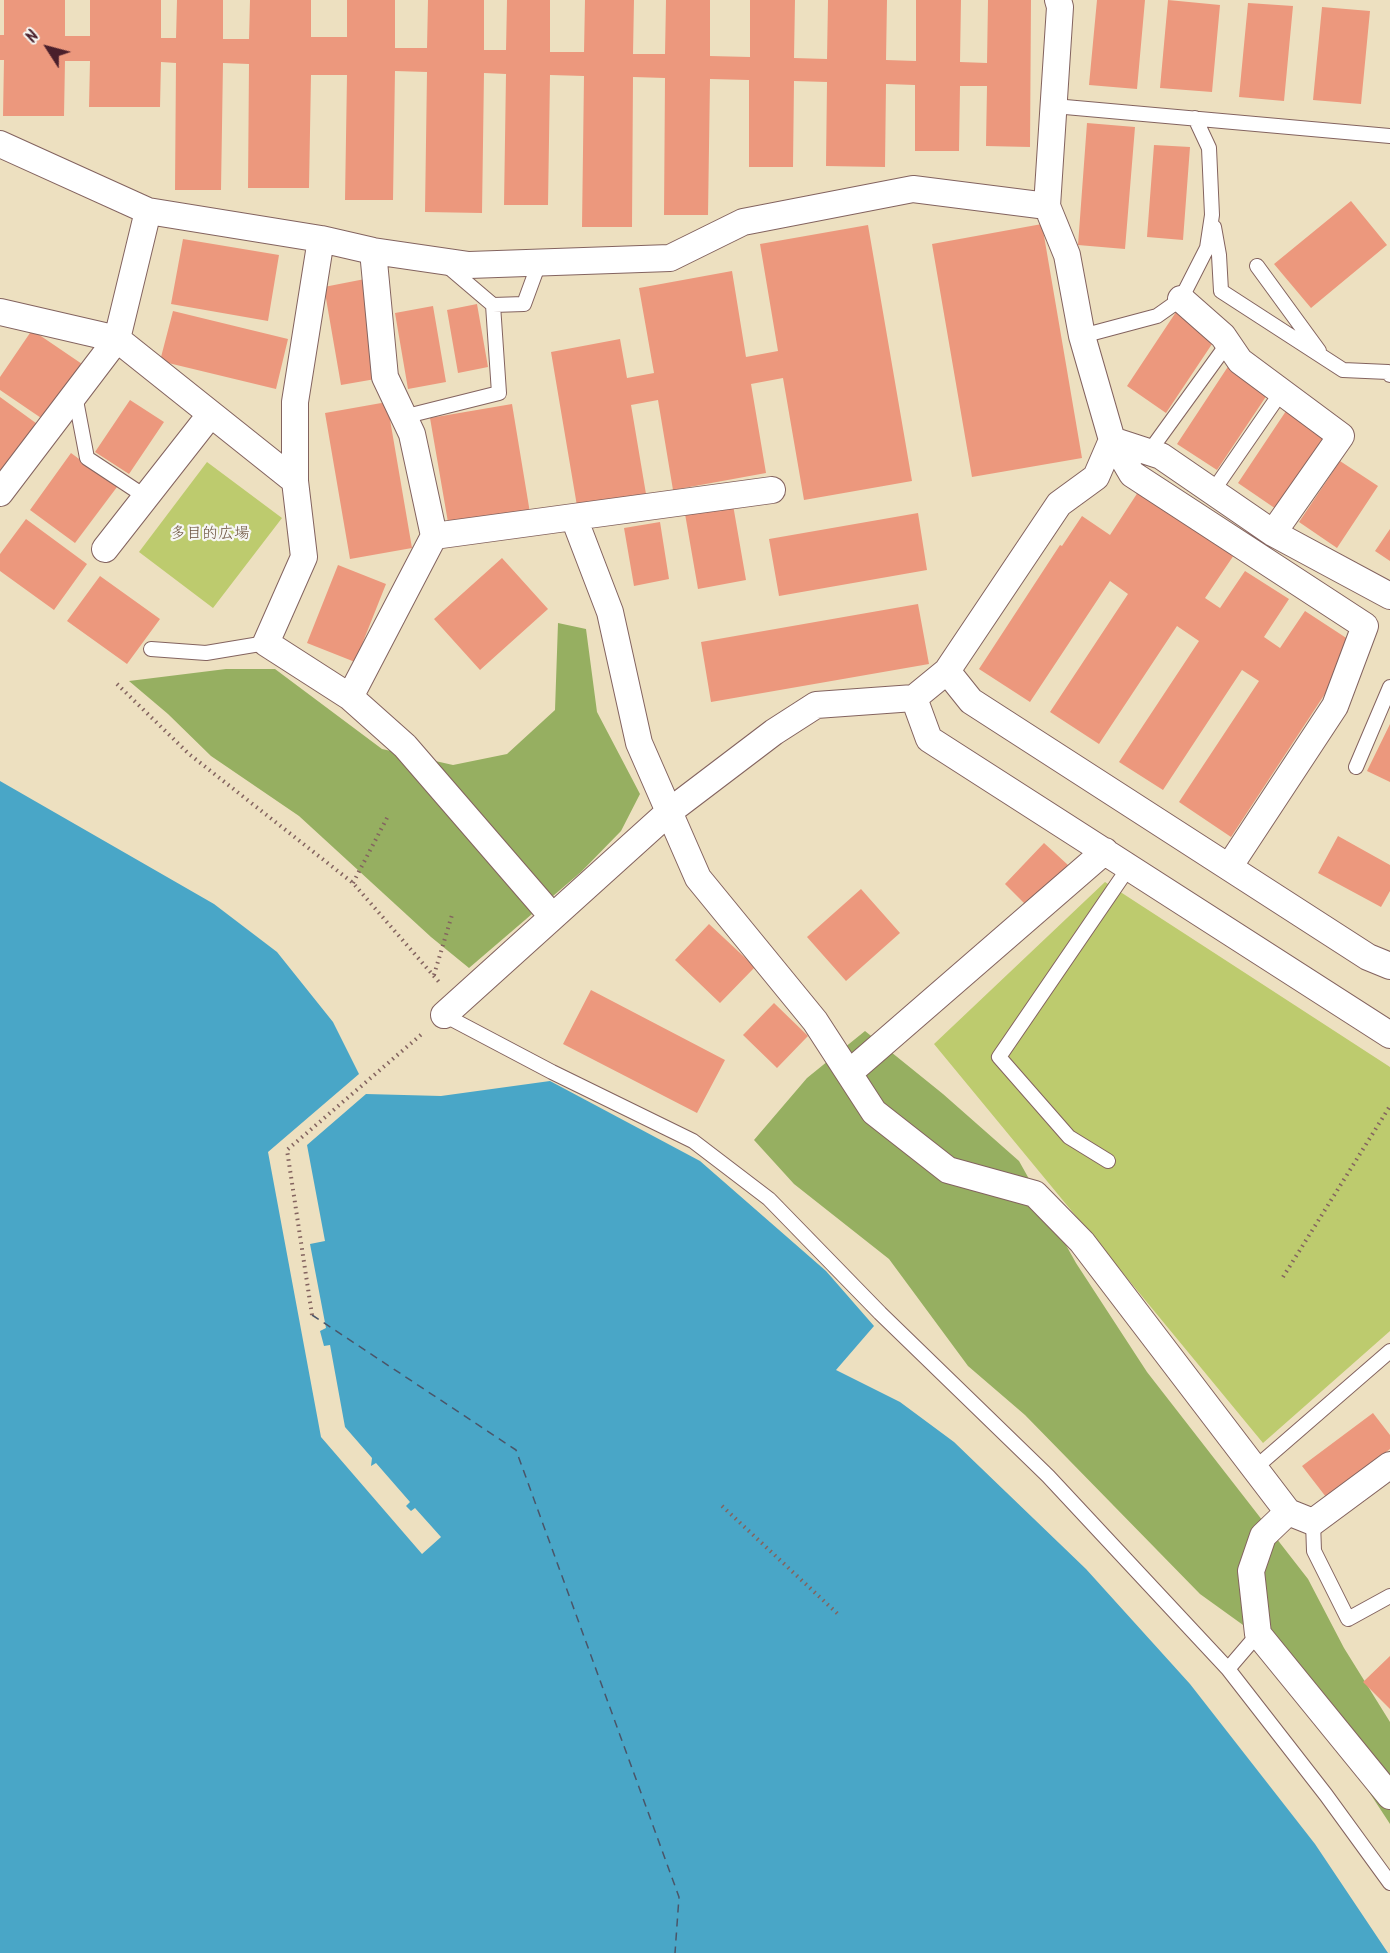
<!DOCTYPE html>
<meta charset="utf-8">
<style>
body{margin:0}
#map{position:relative;width:1390px;height:1953px;overflow:hidden;background:#ede0c0;font-family:Kalam,sans-serif}
canvas{display:block}
.north{position:absolute;left:18px;top:18px;width:60px;height:60px;-webkit-text-stroke:4px #f6f6f2;paint-order:stroke;rotate:306deg;font-size:16px;font-weight:700;line-height:24px;text-align:center;color:#4a1f2b}
.north::after{content:'';display:block;margin:auto;width:21px;height:27px;background:#4a1f2b;clip-path:polygon(50% 0,100% 100%,50% 72%,0 100%)}
</style>
<div id="map">
<canvas width="1390" height="1953"></canvas>
<div class="north">N</div>
</div>
<script>
const ctx = document.querySelector('canvas').getContext('2d');
ctx.lineJoin = 'round';
function fillPath(path, color) { ctx.fillStyle = color; ctx.fill(path, 'evenodd'); }
const shape = rows => new Path2D(rows.map(r => 'M' + r).join(''));
function stroke(path, color, width, dash) { ctx.strokeStyle = color; ctx.lineWidth = width; ctx.lineCap = dash ? 'butt' : 'round'; ctx.setLineDash(dash || []); ctx.stroke(path); }
function write(font, color, halo, rows, align = 'center') {
  ctx.font = font + ' Kalam,"Klee One",sans-serif'; ctx.lineWidth = 4.5; ctx.setLineDash([]); ctx.textBaseline = 'middle'; ctx.strokeStyle = halo; ctx.fillStyle = color; for (const [text, x, y, turn = 0] of rows) {
    ctx.save(); ctx.translate(x, y); ctx.rotate((+turn || 0) * Math.PI / 180); ctx.textAlign = isNaN(turn) ? turn : align; if (halo) ctx.strokeText(text, 0, 0); ctx.fillText(text, 0, 0); ctx.restore();
  }
}
const green = shape([
 [207,462,282,518,213,608,139,552],
 [1105,882,1390,1067,1390,1331,1263,1443,934,1044]
]);
const forest = shape([
 [558,623,586,629,597,712,640,794,621,831,581,872,469,968,431,937,299,816,211,756,168,714,129,681,226,669,275,669,382,749,453,765,507,754,555,710],
 [865,1031,943,1094,1019,1161,1076,1263,1147,1372,1308,1579,1344,1648,1390,1722,1390,1824,1275,1648,1200,1594,1025,1415,968,1366,889,1259,794,1184,754,1140,807,1078]
]);
const water = shape([
 [0,781,214,904,277,952,333,1022,359,1074,268,1152,321,1437,422,1554,441,1537,415,1508,411,1511,406,1506,410,1502,376,1463,371,1466,372,1458,345,1427,330,1345,324,1346,320,1331,326,1328,310,1244,325,1241,307,1145,366,1094,441,1096,550,1081,700,1161,826,1271,874,1326,836,1370,900,1402,954,1442,1086,1569,1190,1684,1315,1844,1388,1953,0,1953]
]);
const ferry = shape([
 [312,1315,516,1450,679,1897,675,1953]
]);
const building = shape([
 [4,0,65,0,65,36,90,36,90,0,161,0,161,38,176,38,177,0,223,0,223,39,249,39,250,0,311,0,311,37,347,37,347,0,395,0,395,48,427,48,428,0,484,0,484,50,506,50,507,0,550,0,550,52,584,52,585,0,634,0,633,54,665,54,666,0,710,0,710,56,750,57,750,0,795,0,794,58,827,59,828,0,887,0,886,60,916,61,916,0,961,0,960,62,987,63,988,0,1031,0,1030,147,986,146,987,86,960,86,959,151,915,151,915,85,886,84,885,167,826,166,827,82,794,81,793,167,749,167,749,80,710,79,708,215,664,215,665,78,633,77,632,227,582,227,584,76,550,75,548,205,504,205,506,74,484,73,482,213,425,212,427,72,395,71,393,200,345,200,347,75,311,75,309,188,248,188,249,64,223,63,221,190,175,190,176,63,161,62,160,107,89,107,90,61,65,61,64,116,3,116,4,60,0,60,0,35,4,35],
 [1097,0,1145,0,1137,89,1089,85],
 [1168,0,1220,5,1212,92,1160,88],
 [1248,3,1293,6,1284,101,1239,97],
 [1322,7,1370,11,1361,104,1313,100],
 [1087,123,1135,127,1125,249,1078,245],
 [1154,145,1190,147,1183,240,1147,237],
 [1351,201,1387,245,1311,308,1274,264],
 [1042,224,1082,458,972,477,932,244],
 [868,225,912,481,804,500,783,378,751,384,766,473,673,490,658,400,631,405,646,494,577,506,551,352,620,339,627,378,654,373,639,288,732,271,746,357,778,351,760,244],
 [183,239,279,255,268,321,171,304],
 [370,278,387,377,341,385,324,287],
 [477,304,488,367,458,373,447,310],
 [433,306,446,382,408,389,395,313],
 [1178,309,1218,335,1166,413,1127,386],
 [173,311,288,339,276,389,160,361],
 [32,330,85,366,47,422,0,390,0,377],
 [1231,362,1271,389,1217,470,1177,444],
 [0,397,40,426,0,481],
 [130,400,164,422,129,474,95,452],
 [387,402,412,548,350,559,325,413],
 [512,404,530,513,449,528,430,418],
 [1290,405,1331,432,1279,511,1238,483],
 [71,453,117,487,75,543,30,510],
 [1340,461,1378,486,1337,548,1299,522],
 [1142,486,1238,549,1205,598,1220,608,1245,571,1289,599,1264,637,1280,648,1305,611,1357,645,1231,837,1179,802,1259,681,1242,670,1163,790,1119,762,1199,641,1177,626,1099,744,1050,712,1128,594,1110,581,1030,702,979,669,1060,545,1062,546,1082,516,1110,535],
 [732,499,746,580,698,589,684,508],
 [918,513,927,570,779,596,769,539],
 [26,519,87,564,54,610,0,571,0,554],
 [660,522,669,579,634,586,624,528],
 [1390,529,1390,561,1375,551],
 [502,558,548,609,480,670,434,619],
 [338,565,386,584,355,662,307,643],
 [100,576,160,619,127,664,67,621],
 [918,604,929,664,711,702,701,642],
 [1390,724,1390,782,1367,771],
 [1338,836,1390,865,1390,891,1381,907,1318,873],
 [1044,843,1068,865,1028,907,1005,884],
 [861,889,900,933,846,981,807,937],
 [709,924,755,967,720,1003,675,960],
 [591,990,725,1060,697,1113,563,1044],
 [774,1003,808,1036,777,1068,743,1035],
 [1373,1413,1390,1435,1390,1449,1326,1497,1302,1466],
 [1390,1656,1390,1709,1363,1682]
]);
const path = shape([
 [117,684,189,754,353,883,439,982],
 [353,883,388,816],
 [434,975,452,915],
 [1283,1277,1390,1106],
 [312,1315,287,1150,423,1033],
 [722,1506,840,1616]
]);
const service = shape([
 [1054,106,1390,136],
 [1214,227,1219,255,1221,291,1343,370,1388,372,1390,375],
 [1257,266,1319,351],
 [493,305,524,304,539,263],
 [1082,336,1157,316,1181,299,1207,248,1212,215,1209,148,1195,118],
 [75,395,87,458,146,497],
 [403,417,499,393,493,305,446,265],
 [1149,452,1228,343],
 [1213,491,1282,391],
 [151,649,206,653,266,643],
 [1356,767,1390,687],
 [444,1015,552,1072,693,1141,769,1199,880,1313,1048,1476,1228,1669,1326,1795,1390,1883],
 [1108,1161,1069,1137,999,1057,1129,867],
 [1255,1468,1390,1351],
 [1313,1522,1314,1551,1348,1619,1390,1596],
 [1228,1669,1258,1634]
]);
const minor = shape([
 [0,144,148,211,321,239,373,251,469,265,670,258,743,222,913,189,1047,206],
 [373,251,385,377,412,434,434,536],
 [1181,299,1223,336,1240,361,1341,436,1273,533],
 [0,312,117,339,295,481,304,557,266,643,350,697,405,746,552,916],
 [1112,440,1132,474,1365,626,1335,706,1229,867],
 [1112,440,1161,456,1273,533,1390,596],
 [295,481,295,402,321,239],
 [0,493,117,339,148,211],
 [574,518,610,612,639,743,698,878,815,1021,874,1112,948,1170,1035,1194,1082,1242,1288,1512,1313,1522,1390,1465],
 [105,549,210,415],
 [947,671,971,701,1368,957,1390,966],
 [350,697,434,536,772,490],
 [914,698,929,739,1390,1035],
 [444,1015,670,811,774,732,816,705,914,698,947,671,1059,504,1096,477,1112,440,1082,336,1067,255,1047,206,1060,7,1058,0],
 [849,1073,1105,851],
 [1288,1512,1263,1536,1251,1571,1258,1634,1390,1796]
]);
const parkNames = [
 ["多目的広場",210,535]
];
fillPath(green, '#bdcb6e');
fillPath(forest, '#96af61');
fillPath(water, '#49a6c7');
stroke(ferry, '#4a5569', 1.5, [8, 6]);
fillPath(building, '#ec987d');
stroke(service, '#83635f', 16);
stroke(minor, '#83635f', 28);
stroke(path, '#83635f', 4, [1.5, 4.5]);
stroke(service, '#fff', 14);
stroke(minor, '#fff', 26);
write('16px', '#6c533f', '#f6f6f2', parkNames);
</script>
